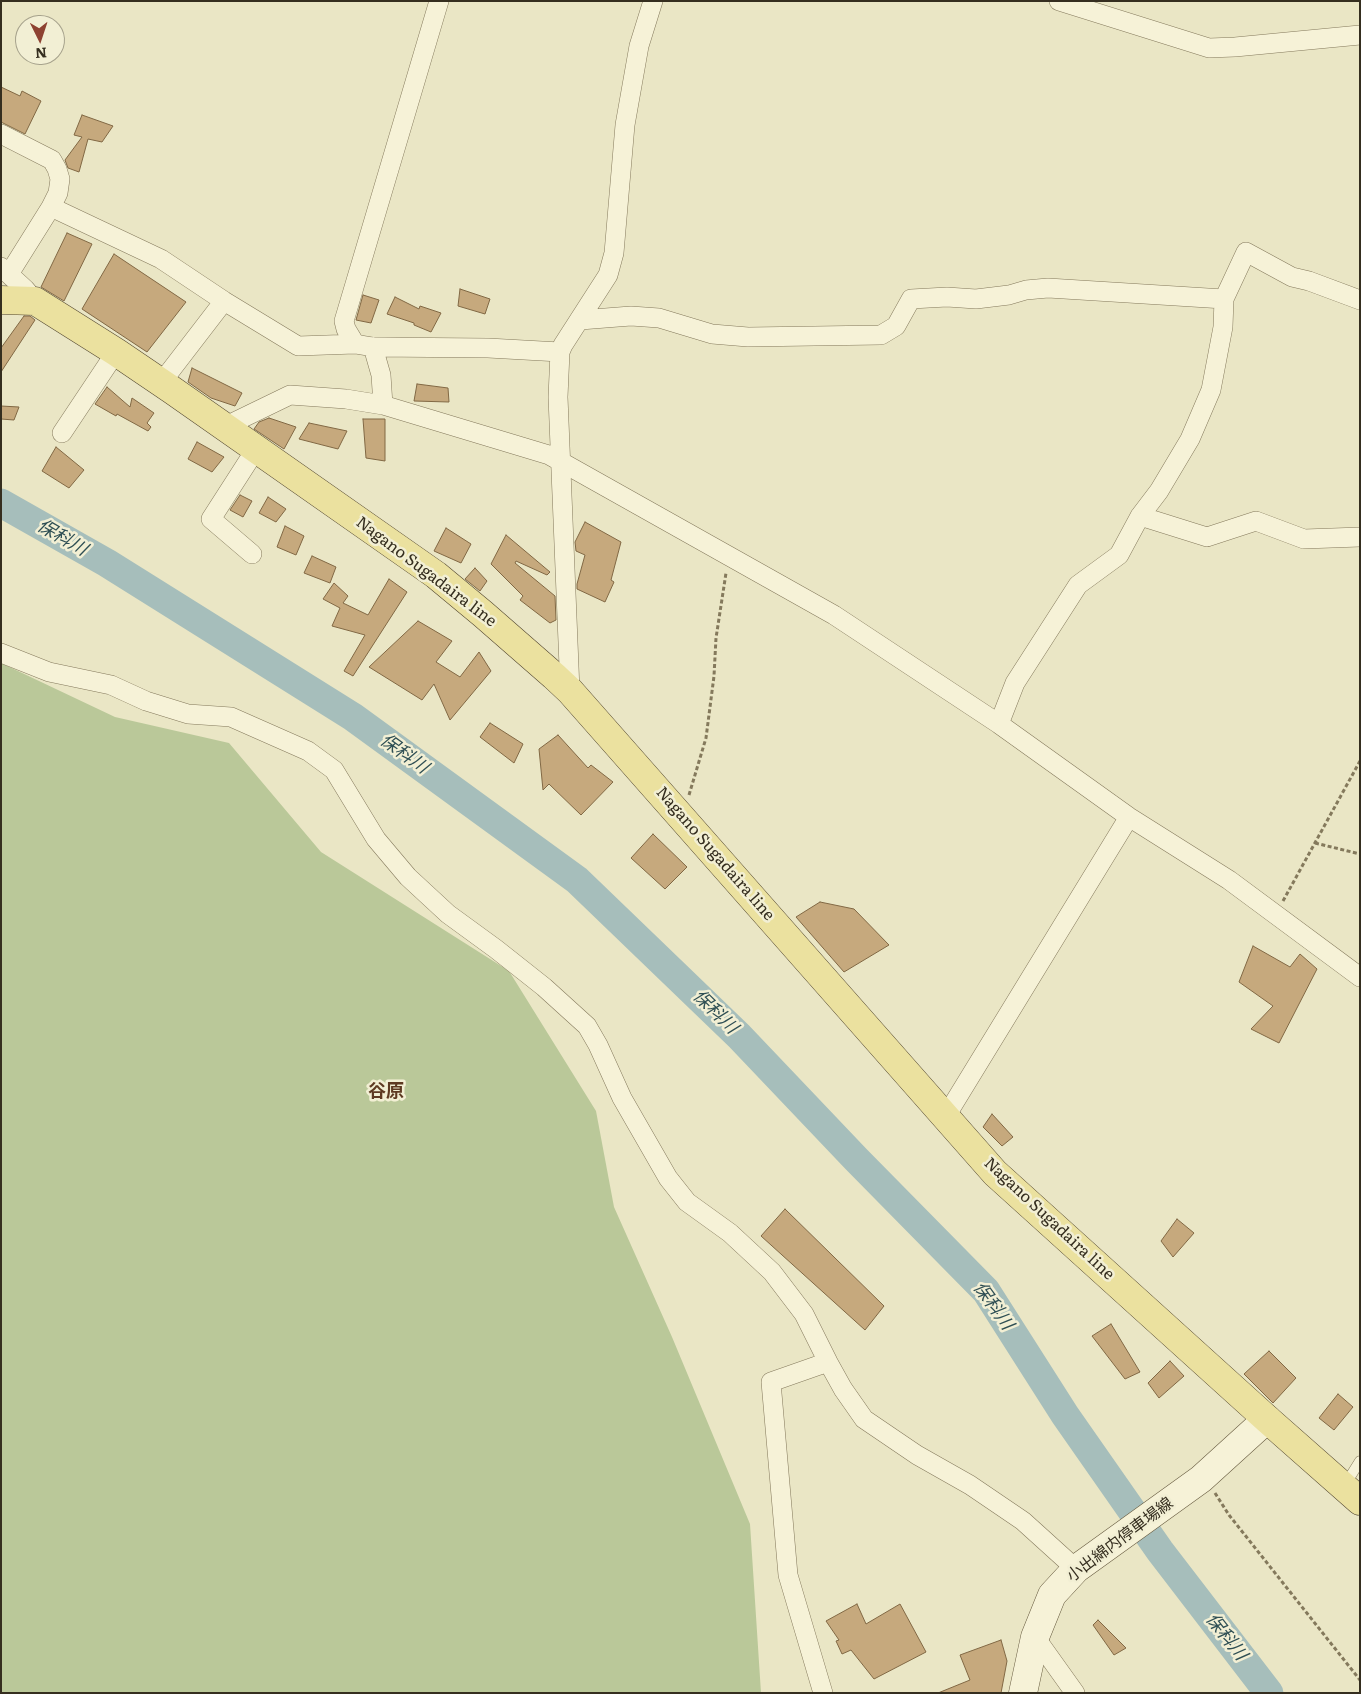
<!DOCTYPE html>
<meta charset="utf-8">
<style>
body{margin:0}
#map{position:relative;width:1361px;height:1694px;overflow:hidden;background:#eae6c5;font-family:Literata,serif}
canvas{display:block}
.frame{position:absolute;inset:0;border:2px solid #352e1f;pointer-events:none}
.north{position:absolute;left:15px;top:15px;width:50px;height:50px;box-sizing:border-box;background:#f2efd4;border:1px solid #a6a28c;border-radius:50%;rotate:176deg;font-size:14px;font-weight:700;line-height:20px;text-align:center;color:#352e1f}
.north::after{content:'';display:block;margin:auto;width:18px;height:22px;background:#8e4231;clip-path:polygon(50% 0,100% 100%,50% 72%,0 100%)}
</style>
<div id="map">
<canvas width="1361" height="1694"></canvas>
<div class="frame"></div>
<div class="north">N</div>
</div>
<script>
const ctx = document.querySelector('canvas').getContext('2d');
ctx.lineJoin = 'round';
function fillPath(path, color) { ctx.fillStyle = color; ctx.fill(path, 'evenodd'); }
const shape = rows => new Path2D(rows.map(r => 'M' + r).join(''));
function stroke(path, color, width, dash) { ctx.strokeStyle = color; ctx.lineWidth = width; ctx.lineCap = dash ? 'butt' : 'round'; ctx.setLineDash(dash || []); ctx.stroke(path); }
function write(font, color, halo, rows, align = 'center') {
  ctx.font = font + ' Literata,"Noto Sans JP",serif'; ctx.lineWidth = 5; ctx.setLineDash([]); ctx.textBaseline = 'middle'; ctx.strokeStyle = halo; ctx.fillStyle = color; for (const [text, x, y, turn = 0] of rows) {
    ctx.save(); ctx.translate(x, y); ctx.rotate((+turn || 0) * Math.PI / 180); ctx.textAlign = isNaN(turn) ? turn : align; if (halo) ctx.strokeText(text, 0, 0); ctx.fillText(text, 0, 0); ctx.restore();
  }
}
const green = shape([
 [1,663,115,717,229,743,321,852,509,971,596,1111,614,1207,672,1337,750,1524,761,1693,1,1693]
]);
const river = shape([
 [1,503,107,563,353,717,577,880,739,1036,856,1159,986,1291,1065,1415,1160,1551,1269,1693]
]);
const building = shape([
 [1,87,20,96,22,91,41,101,25,134,1,122,1,87],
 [82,115,113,126,102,142,88,139,79,172,68,168,65,160,82,137,74,135,82,115],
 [67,233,92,244,64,301,41,287,67,233],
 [114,254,186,302,147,352,82,309,114,254],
 [460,289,490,299,485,314,458,306,460,289],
 [363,295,379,300,371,323,356,320,363,295],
 [395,297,419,309,420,306,441,313,431,332,414,325,414,323,387,314,395,297],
 [24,316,30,316,35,320,1,372,1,348,24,316],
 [192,368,242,393,235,406,211,398,188,382,192,368],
 [417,384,448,388,449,402,414,401,417,384],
 [107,387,130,407,132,398,154,413,147,423,151,427,148,431,117,414,116,416,95,404,107,387],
 [1,406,19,407,14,420,1,419,1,406],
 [269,418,296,427,284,449,254,429,259,422,269,418],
 [363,419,385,419,385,461,366,458,363,419],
 [309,423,347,431,338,449,299,439,309,423],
 [197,442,224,457,212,472,188,459,197,442],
 [56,447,84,470,69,488,42,471,56,447],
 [240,495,252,501,243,517,230,510,240,495],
 [268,497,286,509,276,522,259,513,268,497],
 [585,522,621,542,611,580,614,582,605,602,577,589,577,584,585,555,576,551,575,542,585,522],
 [285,526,304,536,296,555,277,547,285,526],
 [446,528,471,544,461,563,434,551,446,528],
 [506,535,550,572,547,575,516,561,515,563,555,596,556,620,550,623,520,600,523,596,491,564,506,535],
 [312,556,336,567,330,583,304,573,312,556],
 [475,568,487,581,480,591,465,579,475,568],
 [389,579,407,592,353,676,344,671,365,635,332,626,340,608,323,599,334,583,348,596,343,603,368,615,389,579],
 [418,621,452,641,436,662,460,677,479,652,491,671,450,720,434,684,422,700,369,667,418,621],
 [490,723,523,744,514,763,480,737,490,723],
 [558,735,588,768,591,765,613,782,581,815,549,784,543,790,539,749,558,735],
 [653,834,687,867,665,889,631,858,653,834],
 [820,902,854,909,889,945,844,972,796,917,820,902],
 [1253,946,1290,967,1300,954,1317,969,1279,1043,1251,1029,1273,1006,1239,982,1253,946],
 [992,1114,1013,1137,1002,1146,983,1127,992,1114],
 [785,1209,884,1306,865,1330,761,1236,785,1209],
 [1177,1219,1194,1233,1173,1257,1161,1241,1177,1219],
 [1111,1324,1140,1372,1125,1379,1092,1336,1111,1324],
 [1269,1351,1296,1378,1273,1403,1244,1374,1269,1351],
 [1170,1361,1184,1376,1159,1398,1148,1383,1170,1361],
 [1338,1394,1353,1407,1334,1430,1319,1418,1338,1394],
 [857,1604,866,1624,900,1604,926,1652,874,1679,851,1650,842,1654,836,1641,839,1640,826,1621,857,1604],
 [1098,1620,1126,1648,1114,1655,1093,1625,1098,1620],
 [1001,1640,1007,1661,1001,1693,938,1693,970,1680,960,1655,1001,1640]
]);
const path = shape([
 [689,795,706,738,714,676,716,638,726,573],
 [1315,843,1360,854],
 [1283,901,1360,761],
 [1215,1493,1229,1515,1360,1680]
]);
const lane = shape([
 [1345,1485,1360,1461]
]);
const street = shape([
 [439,1,344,321,346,329,355,344,373,347,488,348,560,352],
 [1059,1,1209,48,1235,47,1360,35],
 [1,134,52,160,57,169,60,179,58,193,51,207,9,274],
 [51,207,161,259,224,301,298,346,355,344],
 [1,267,25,289,35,301],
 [580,320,631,316,659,318,712,334,748,337,881,335,896,326,911,299,947,297,976,299,1009,295,1026,290,1048,288,1224,299],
 [373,347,381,375,383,405],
 [161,383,224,301],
 [224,427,290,395,346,399,383,405,549,455,834,615,999,724,1129,817,1229,880,1360,977],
 [62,433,116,352],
 [1140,516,1207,537,1256,521,1304,539,1360,537],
 [252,554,211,519,256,449],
 [1,653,49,672,111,685,146,701,188,714,231,717,308,751,334,770,376,839,408,877,448,914,496,949,544,987,587,1026,598,1045,622,1098,668,1178,687,1202,730,1233,772,1272,804,1314,828,1362,843,1389,864,1419,917,1455,970,1485,1023,1521,1076,1569],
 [570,691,558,397,560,352,563,345,608,275,614,253,625,125,639,46,653,1],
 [999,724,1015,683,1078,585,1119,555,1140,516,1159,491,1190,439,1211,390,1223,327,1224,299,1246,252,1292,277,1309,281,1360,300],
 [946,1116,1129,817],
 [1035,1637,1075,1693],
 [823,1693,788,1575,771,1382,828,1362]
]);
const secondary = shape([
 [1023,1693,1035,1637,1052,1595,1076,1569,1201,1479,1267,1419]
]);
const primary = shape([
 [1,300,35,301,116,352,172,390,436,575,483,614,554,676,570,691,995,1173,1267,1419,1360,1501]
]);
const streetNames = [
 ["Nagano Sugadaira line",426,572,37],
 ["Nagano Sugadaira line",715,854,49],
 ["Nagano Sugadaira line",1049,1219,43],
 ["小出綿内停車場線",1120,1540,-37]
];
const waterNames = [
 ["保科川",62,538,30],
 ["保科川",404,754,36],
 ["保科川",715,1012,44],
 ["保科川",993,1306,54],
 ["保科川",1226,1637,52]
];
const neighbourhoodNames = [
 ["谷原",386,1092]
];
fillPath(green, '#bac899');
stroke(river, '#a6bebb', 29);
fillPath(building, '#c6a97d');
stroke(building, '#816844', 1);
stroke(lane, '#84795c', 11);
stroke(street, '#84795c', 20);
stroke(secondary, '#665a3f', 29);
stroke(primary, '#524630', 29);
stroke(path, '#84795c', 3, [4, 2.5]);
stroke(lane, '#f6f2d7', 10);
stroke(street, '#f6f2d7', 19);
stroke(secondary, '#f6f2d7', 28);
stroke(primary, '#ebe19f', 28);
write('16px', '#352e1f', '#f2efd4', streetNames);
write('italic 18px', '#2f4f54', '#f2efd4', waterNames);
write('bold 18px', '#5e3a22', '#f2efd4', neighbourhoodNames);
</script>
